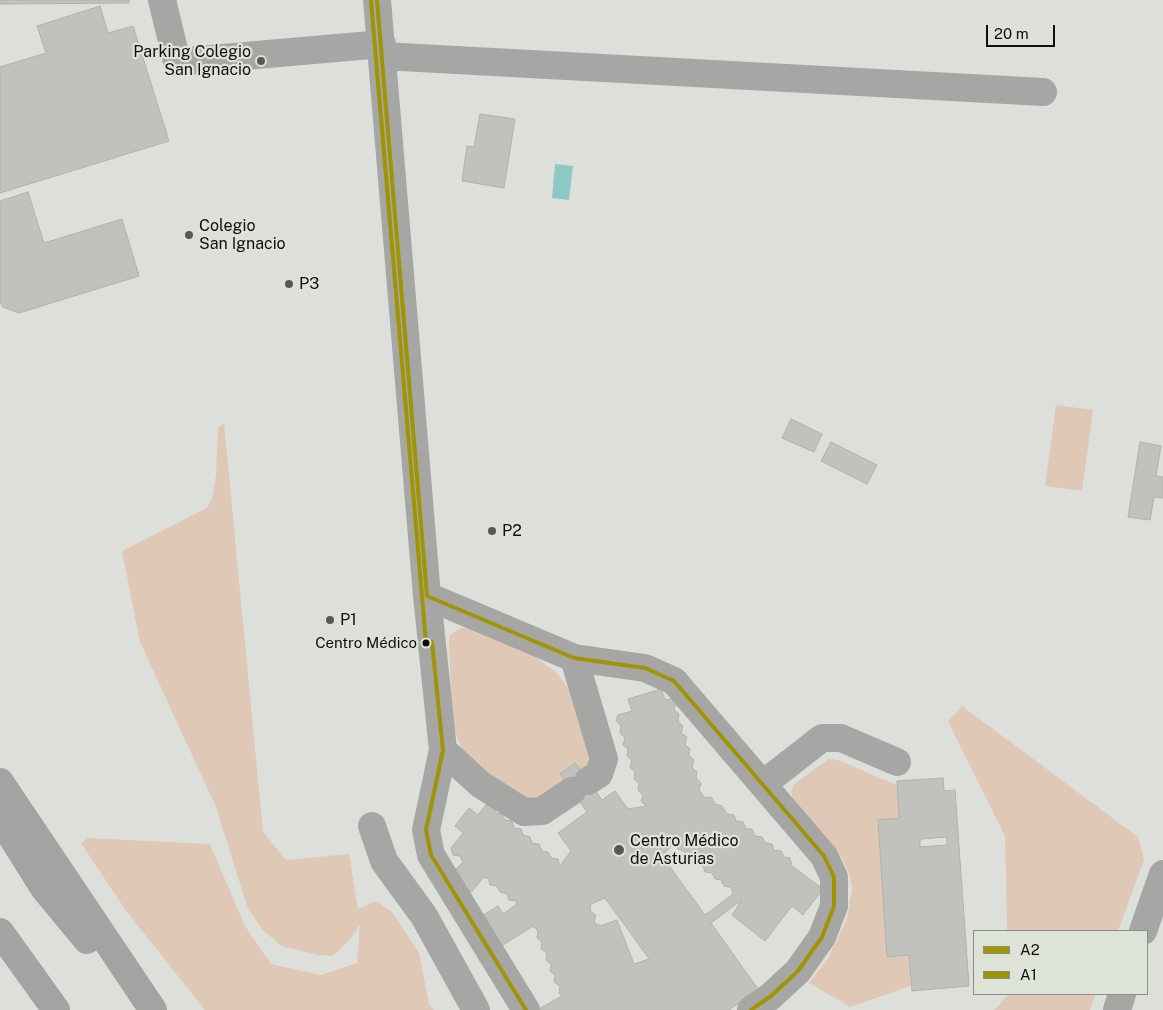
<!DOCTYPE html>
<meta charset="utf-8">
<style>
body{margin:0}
#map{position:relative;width:1163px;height:1010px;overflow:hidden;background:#dde0da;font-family:"Public Sans",sans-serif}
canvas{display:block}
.legend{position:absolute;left:973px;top:930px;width:175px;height:65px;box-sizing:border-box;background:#dee3d7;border:1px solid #8b8e85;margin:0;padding:6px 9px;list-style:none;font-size:15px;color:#0e0f0b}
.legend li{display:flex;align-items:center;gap:10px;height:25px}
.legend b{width:25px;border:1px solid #8b8e85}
.scale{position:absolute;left:986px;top:25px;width:69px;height:22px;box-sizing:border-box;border:2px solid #0e0f0b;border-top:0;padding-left:6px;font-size:15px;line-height:18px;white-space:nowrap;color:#0e0f0b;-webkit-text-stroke:4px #dee3d7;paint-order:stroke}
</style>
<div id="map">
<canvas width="1163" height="1010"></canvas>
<ul class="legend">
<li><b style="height:6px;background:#9f9504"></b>A2</li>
<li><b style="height:6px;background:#9f9504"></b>A1</li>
</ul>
<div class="scale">20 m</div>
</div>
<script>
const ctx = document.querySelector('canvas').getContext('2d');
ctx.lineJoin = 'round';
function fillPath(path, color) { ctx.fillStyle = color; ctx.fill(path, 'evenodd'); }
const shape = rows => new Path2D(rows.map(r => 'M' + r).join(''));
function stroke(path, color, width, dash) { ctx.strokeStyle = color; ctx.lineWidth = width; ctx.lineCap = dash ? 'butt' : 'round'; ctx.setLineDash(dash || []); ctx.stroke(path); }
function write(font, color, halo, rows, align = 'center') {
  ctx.font = font + ' "Public Sans",sans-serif'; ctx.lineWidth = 4.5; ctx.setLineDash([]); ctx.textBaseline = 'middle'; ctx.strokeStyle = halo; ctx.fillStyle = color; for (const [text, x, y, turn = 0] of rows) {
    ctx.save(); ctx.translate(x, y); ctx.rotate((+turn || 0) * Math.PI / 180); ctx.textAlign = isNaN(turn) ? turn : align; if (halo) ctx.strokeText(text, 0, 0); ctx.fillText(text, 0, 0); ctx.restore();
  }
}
const green = shape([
 [1056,405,1093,410,1082,491,1045,486],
 [224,423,263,832,286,860,349,854,358,909,376,901,392,912,419,953,429,1004,434,1010,205,1010,127,912,81,843,88,838,210,844,245,926,271,964,321,975,357,963,360,925,350,939,333,956,318,955,281,946,261,928,247,906,216,807,140,642,122,551,207,508,212,499,216,475,218,428],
 [460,628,468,628,533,655,558,674,574,696,591,760,587,767,546,797,532,801,476,765,462,749,452,724,449,642,450,635],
 [962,706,1138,837,1144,860,1118,931,1007,931,1005,836,948,721],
 [829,759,838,760,897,785,899,818,878,820,887,957,909,955,911,986,850,1007,809,983,828,958,847,919,852,888,849,873,842,858,793,800,791,791,794,784],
 [1009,994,1096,994,1090,1010,994,1010]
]);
const water = shape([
 [555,164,573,166,569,200,552,198]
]);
const building = shape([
 [0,0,129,0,129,3,0,4,0,0],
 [100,6,108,33,133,26,169,141,0,193,0,67,46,53,37,26,100,6],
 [480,114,515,119,504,188,462,181,467,146,474,147,480,114],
 [28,192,44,243,122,219,139,276,19,313,3,307,0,302,0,201,28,192],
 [791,419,822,434,814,452,782,438,791,419],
 [831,442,877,465,867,484,821,461,831,442],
 [1140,442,1161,446,1156,476,1163,477,1163,498,1154,497,1150,520,1128,517,1140,442],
 [661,689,665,700,671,699,676,703,674,710,679,714,678,721,683,726,681,733,687,737,685,744,690,749,689,755,694,760,692,767,697,772,696,778,701,783,699,790,705,798,711,797,715,804,722,806,727,814,734,815,736,821,743,822,746,829,752,829,755,836,762,837,765,843,772,844,774,850,781,851,784,857,790,858,792,866,823,889,803,915,792,906,765,941,732,915,742,900,711,923,758,989,729,1010,537,1010,562,996,559,993,560,986,554,982,555,975,550,971,551,964,546,960,547,953,541,949,542,942,537,938,538,931,533,926,500,947,482,916,498,906,503,914,517,904,516,901,509,900,507,894,500,892,497,886,490,885,488,878,483,878,469,895,454,871,463,862,460,856,453,855,451,848,463,833,455,826,469,808,478,815,486,805,493,806,496,813,502,814,505,820,512,821,514,828,521,829,523,835,530,837,532,843,539,844,542,851,548,852,551,858,558,859,560,866,571,851,558,833,587,812,560,774,575,763,602,800,615,791,628,809,646,806,641,801,643,795,638,790,639,783,634,779,635,772,630,767,632,760,627,756,628,749,623,745,625,738,620,733,621,726,616,721,618,715,632,711,628,699,661,689],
 [675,842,678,849,684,851,687,857,693,858,696,865,703,866,705,872,712,873,715,879,721,880,724,886,731,887,733,894,705,915,662,856,675,842],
 [605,898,637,942,649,959,634,964,617,920,600,926,594,922,596,915,590,911,591,904,605,898],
 [943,778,944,791,955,790,969,986,912,991,909,955,887,957,878,820,899,818,897,781,943,778],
 [947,837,947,845,920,847,920,839,947,837]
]);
const minor = shape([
 [162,0,177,62,382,44],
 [377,0,427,596,443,750,426,830,431,855,526,1010],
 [383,56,1043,92],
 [427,596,574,658,645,668,674,681,824,856,834,877,834,906,822,937,798,971,771,996,751,1010],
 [574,658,604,759,599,774,588,781],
 [443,750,480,784,524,812,542,811,572,791],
 [763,784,822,738,841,738,897,762],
 [372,826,384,861,424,916,476,1010],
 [1143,931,1163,874],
 [1117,1010,1122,994]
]);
const highway = shape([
 [0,782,153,1010],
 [0,818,44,888,87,940],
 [0,932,56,1010]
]);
const bus1 = shape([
 [377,0,427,596,574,658,645,668,674,681,824,856,834,877,834,906,822,937,798,971,771,996,751,1010],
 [432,642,443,750,426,830,431,855,526,1010]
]);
const bus2 = shape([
 [371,1,426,643]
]);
const markers = [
 [261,61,5,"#565853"],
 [189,235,5,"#565853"],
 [289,284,5,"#565853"],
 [492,531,5,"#565853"],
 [330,620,5,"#565853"],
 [426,643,4.5,"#0e0f0b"],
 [619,850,6,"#565853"]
];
const busNames = [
 ["Centro Médico",417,643]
];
const poiNames = [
 ["Parking Colegio",251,52,"right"],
 ["San Ignacio",251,70,"right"],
 ["Colegio",199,226],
 ["San Ignacio",199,244],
 ["P3",299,284],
 ["P2",502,531],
 ["P1",340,620],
 ["Centro Médico",630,841],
 ["de Asturias",630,859]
];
fillPath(green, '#dfc9b6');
fillPath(water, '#8cc8c4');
fillPath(building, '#c1c2bd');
stroke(building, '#b0b1ad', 1);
stroke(minor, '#a6a7a4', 28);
stroke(highway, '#a2a4a1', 28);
stroke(bus1, '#9f9504', 4);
stroke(bus2, '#9f9504', 4);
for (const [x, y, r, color] of markers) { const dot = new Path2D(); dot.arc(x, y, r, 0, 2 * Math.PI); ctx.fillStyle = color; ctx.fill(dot); stroke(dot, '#dee3d7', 2); }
write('15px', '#0e0f0b', '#dee3d7', busNames, 'right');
write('16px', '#0e0f0b', '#dee3d7', poiNames, 'left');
</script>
